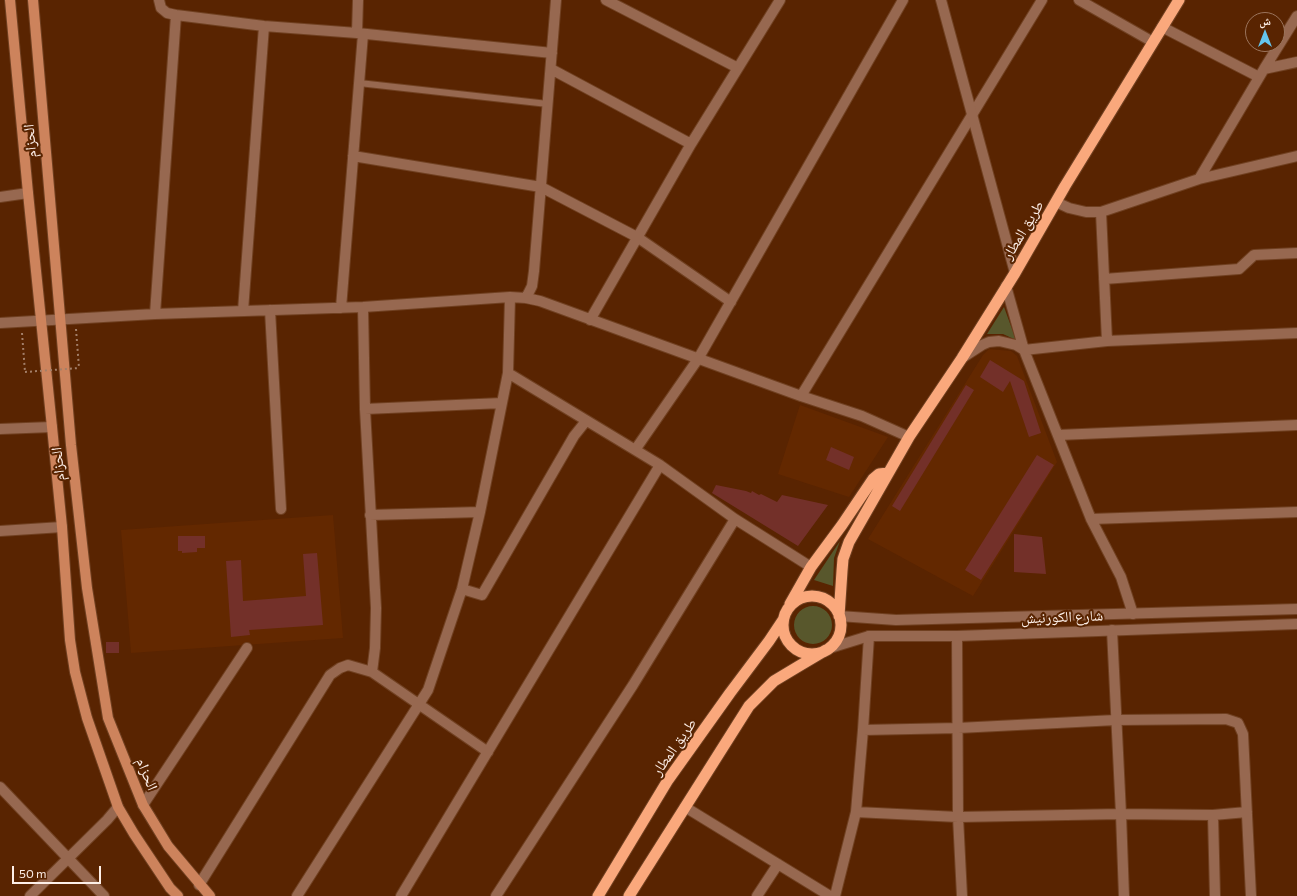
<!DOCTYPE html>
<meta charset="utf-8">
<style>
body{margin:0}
#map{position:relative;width:1297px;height:896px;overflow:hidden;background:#592401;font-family:Commissioner,"Noto Naskh Arabic",sans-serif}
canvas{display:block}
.north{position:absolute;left:1245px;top:12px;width:40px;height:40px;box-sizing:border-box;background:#592401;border:1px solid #9b755d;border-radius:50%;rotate:0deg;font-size:11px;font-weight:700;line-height:16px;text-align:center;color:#fdefe8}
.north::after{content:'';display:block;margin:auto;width:14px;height:18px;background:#64c5ee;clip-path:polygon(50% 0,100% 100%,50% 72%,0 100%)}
.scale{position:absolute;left:12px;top:866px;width:89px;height:18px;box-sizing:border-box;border:2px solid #fdefe8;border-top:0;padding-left:5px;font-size:12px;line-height:14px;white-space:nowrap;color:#fdefe8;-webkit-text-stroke:3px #592401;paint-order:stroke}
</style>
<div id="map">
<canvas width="1297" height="896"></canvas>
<div class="north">ش</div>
<div class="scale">50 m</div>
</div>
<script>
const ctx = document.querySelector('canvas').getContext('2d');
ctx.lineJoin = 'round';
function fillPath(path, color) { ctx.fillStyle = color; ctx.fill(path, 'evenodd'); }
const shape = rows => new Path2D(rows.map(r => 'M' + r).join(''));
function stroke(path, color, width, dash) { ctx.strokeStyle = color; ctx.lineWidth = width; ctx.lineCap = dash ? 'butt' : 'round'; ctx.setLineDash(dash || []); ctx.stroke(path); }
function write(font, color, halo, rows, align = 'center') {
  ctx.font = font + ' Commissioner,"Noto Naskh Arabic",sans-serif'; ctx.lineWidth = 4; ctx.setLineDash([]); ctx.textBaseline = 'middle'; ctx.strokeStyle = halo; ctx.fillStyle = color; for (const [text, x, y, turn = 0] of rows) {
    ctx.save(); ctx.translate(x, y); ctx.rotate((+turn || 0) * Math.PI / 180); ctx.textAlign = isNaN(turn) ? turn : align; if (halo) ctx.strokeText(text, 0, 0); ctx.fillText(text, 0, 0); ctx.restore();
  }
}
const built = shape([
 [989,349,1011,351,1017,356,1057,462,973,596,868,539,983,355],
 [800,405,888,437,849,497,778,474],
 [333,515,343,638,131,653,121,530]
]);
const green = shape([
 [1004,307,1016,340,1003,334,987,334],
 [840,541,834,558,833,586,814,580],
 '794 625a19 19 0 1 1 38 0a19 19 0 1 1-38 0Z'
]);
const building = shape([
 [990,360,1024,381,1041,433,1029,437,1010,381,1003,392,980,377],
 [966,385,974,390,900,511,892,506],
 [831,447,854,457,849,470,826,460],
 [1037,455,1054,465,981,580,965,570],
 [716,485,746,491,751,493,752,491,759,495,761,494,777,502,782,495,828,505,798,546,712,493],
 [1014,534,1042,537,1046,574,1014,572],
 [178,536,205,536,205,548,197,548,197,552,182,553,182,551,178,551],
 [317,553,323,625,249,630,250,635,231,637,226,561,241,560,243,601,306,596,303,554],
 [106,642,119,642,119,653,106,653]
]);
const path = shape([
 [76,329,79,368],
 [22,333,25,372]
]);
const service = shape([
 [359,83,548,104]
]);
const minor = shape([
 [159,0,161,8,167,13,176,15,264,26,357,33,552,53],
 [606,0,738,68],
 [1079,0,1153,42],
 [1162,27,1259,77],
 [357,33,358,0],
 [551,69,691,144],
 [1264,69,1297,62],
 [353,156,541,187,637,237,731,302],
 [1199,179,1264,69,1297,16],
 [0,197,28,193],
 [1056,202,1069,208,1086,212,1101,212,1199,179,1297,156],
 [1101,212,1107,341],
 [1104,279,1239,269,1254,255,1297,253],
 [1006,286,1024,350,1091,519,1121,577,1133,614],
 [526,298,532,286,534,271,556,0],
 [363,307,365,409,376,608,375,648,372,672],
 [341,308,363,34],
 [270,310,281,509],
 [243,311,264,26],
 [155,314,176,15],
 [590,320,691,144,780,0],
 [0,323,155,314,363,307,510,297,526,298,540,301,801,396,862,416,909,437],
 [962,358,982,345,989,342,999,341,1016,345,1024,350,1107,341,1297,333],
 [508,373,660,465,735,519,811,567],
 [801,396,1042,0],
 [365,409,502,403],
 [0,429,52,427],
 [1058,435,1297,425],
 [635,450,698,359,903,0],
 [370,515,480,512],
 [1091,519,1297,512],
 [462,589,482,595,574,436,586,421],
 [1112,630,1121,814,1124,896],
 [957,636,958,817,962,896],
 [863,730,958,728,1116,720,1226,719,1238,723,1243,734,1251,896],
 [0,787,104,896],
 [143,805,247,648],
 [685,807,830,896],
 [856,812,958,817,1121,814,1213,815,1247,812],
 [1213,815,1215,896],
 [199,885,330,675,340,668,348,665,372,672,488,752],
 [30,896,107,820,118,807],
 [297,896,428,690,462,589,480,512,508,373,510,297],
 [401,896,660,465],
 [496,896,633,685,735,519],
 [757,896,778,864],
 [835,896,856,812,863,730,869,636]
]);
const tertiary = shape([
 [941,0,1015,273],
 [0,531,62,527],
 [839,616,896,620,1297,609],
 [830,648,869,636,957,636,1297,624]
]);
const secondary = shape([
 [10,0,28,193,52,427,62,527,70,640,75,672,87,718,118,807,134,834,170,888,178,896],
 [33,0,71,445,87,588,108,718,143,805,151,818,168,846,210,896]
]);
const trunk = shape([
 '783 625a29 29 0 1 1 58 0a29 29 0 1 1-58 0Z',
 [790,604,811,567,842,525,873,479,879,474,888,473],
 [839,616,842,571,843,559,849,542,909,437,962,358,1015,273,1065,186,1179,0],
 [598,896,668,780,730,693,769,641,783,620],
 [629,896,749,706,774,681,799,666,826,650]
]);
const pathBridge = shape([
 [25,372,79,368]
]);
const streetNames = [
 ["الحزام",30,141,-95],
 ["طريق المطار",1023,230,-59],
 ["الحزام",58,464,-96],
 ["شارع الكورنيش",1062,617,-2],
 ["طريق المطار",674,747,-55],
 ["الحزام",147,774,68]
];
fillPath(built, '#632800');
fillPath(green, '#58572c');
fillPath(building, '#733029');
stroke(service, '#704021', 8);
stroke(minor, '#704021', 12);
stroke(tertiary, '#704021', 12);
stroke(secondary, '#704021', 12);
stroke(trunk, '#704021', 13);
stroke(path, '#a37f69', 2, [2, 3]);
stroke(service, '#976850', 6);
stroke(minor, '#976850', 10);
stroke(tertiary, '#976850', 10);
stroke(secondary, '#cd835c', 10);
stroke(trunk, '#faa87c', 11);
stroke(pathBridge, '#a37f69', 2, [2, 3]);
write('15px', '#fdefe8', '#592401', streetNames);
</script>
